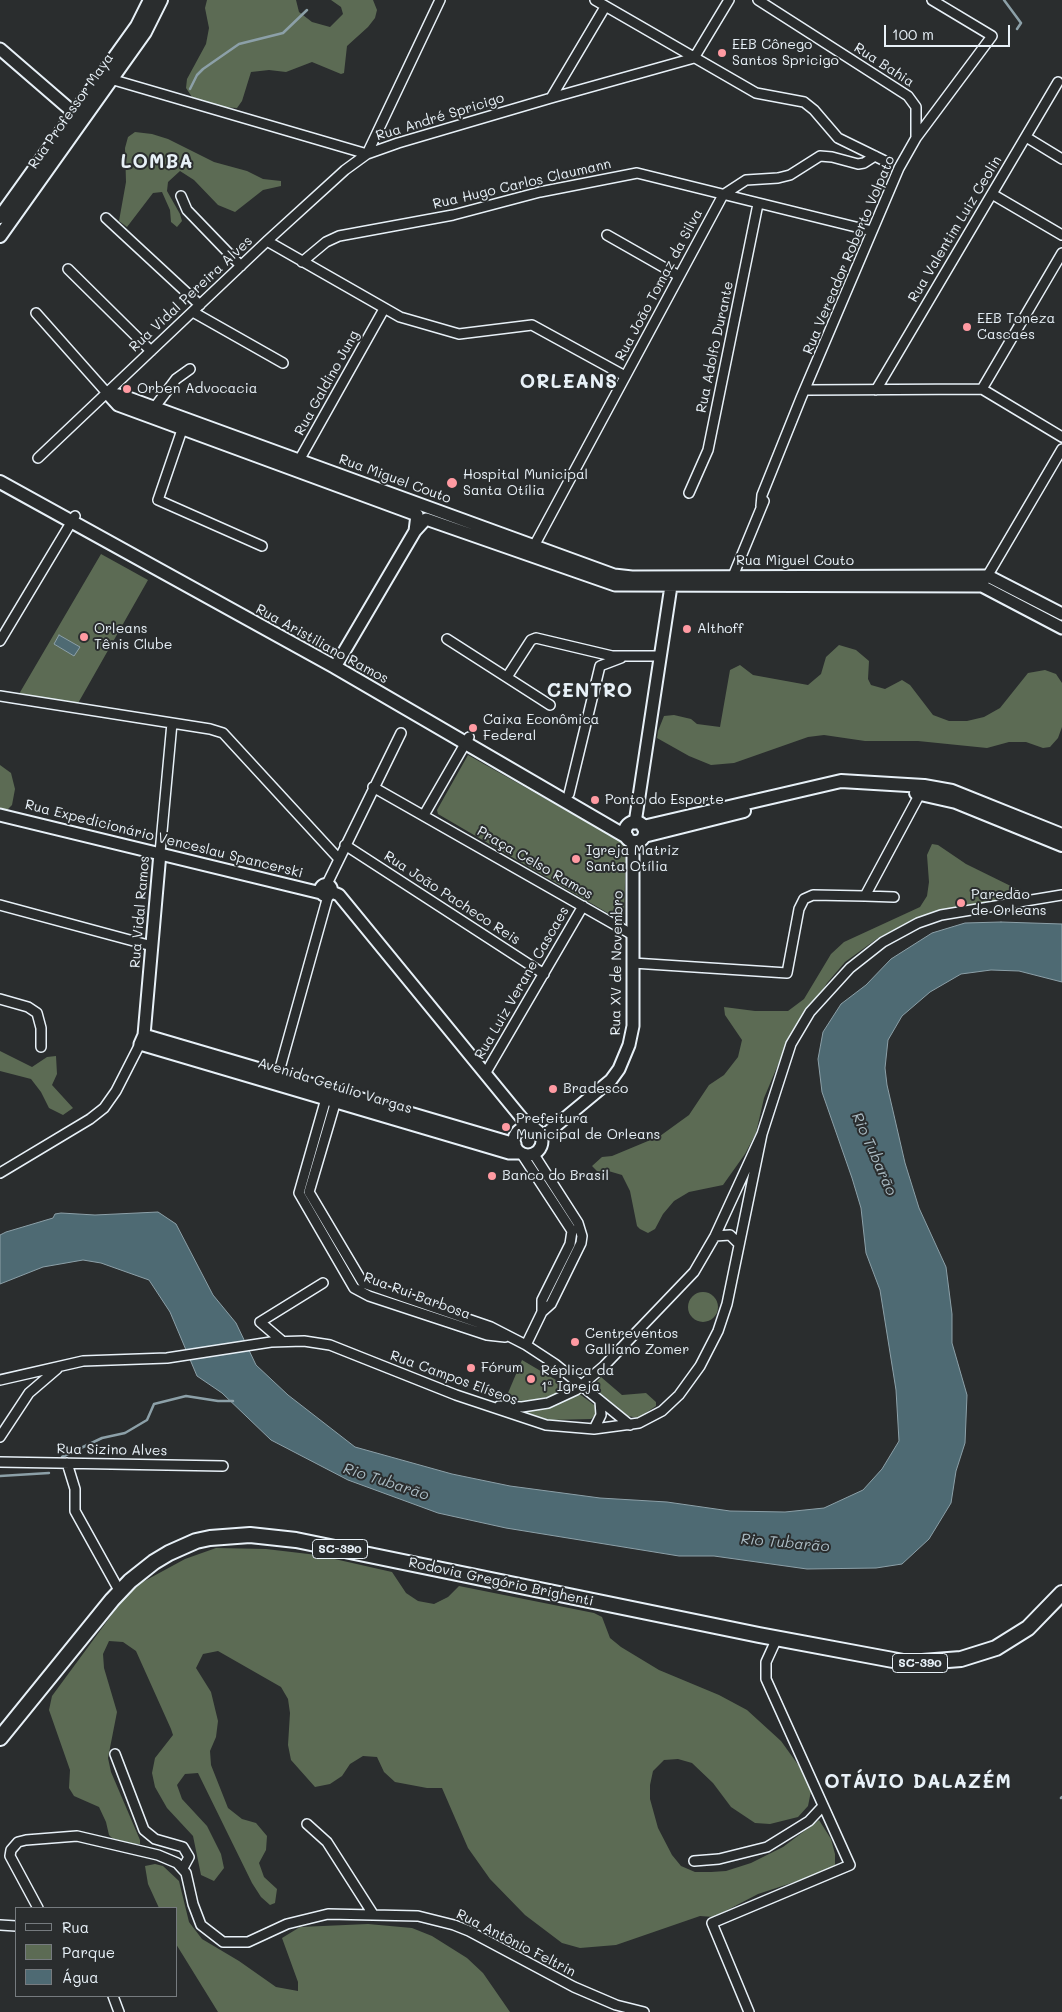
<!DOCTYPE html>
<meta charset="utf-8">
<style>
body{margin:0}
#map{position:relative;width:1062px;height:2012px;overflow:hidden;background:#2a2d2e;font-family:Mali,sans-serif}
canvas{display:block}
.legend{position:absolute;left:15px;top:1907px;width:162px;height:90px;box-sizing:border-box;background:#2a2d2e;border:1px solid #767b7f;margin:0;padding:6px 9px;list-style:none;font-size:15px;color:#e8f1f8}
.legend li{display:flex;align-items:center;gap:10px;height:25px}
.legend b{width:25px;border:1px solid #767b7f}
.scale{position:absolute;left:884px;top:25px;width:126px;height:22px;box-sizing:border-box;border:2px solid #e8f1f8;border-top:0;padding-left:6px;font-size:15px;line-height:18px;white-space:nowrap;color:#e8f1f8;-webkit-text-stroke:4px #2a2d2e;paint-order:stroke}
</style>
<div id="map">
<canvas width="1062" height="2012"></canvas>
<ul class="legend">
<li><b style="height:6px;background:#2a2d2e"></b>Rua</li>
<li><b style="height:14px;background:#5c6b54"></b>Parque</li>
<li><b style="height:14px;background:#4e6a73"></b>Água</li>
</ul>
<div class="scale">100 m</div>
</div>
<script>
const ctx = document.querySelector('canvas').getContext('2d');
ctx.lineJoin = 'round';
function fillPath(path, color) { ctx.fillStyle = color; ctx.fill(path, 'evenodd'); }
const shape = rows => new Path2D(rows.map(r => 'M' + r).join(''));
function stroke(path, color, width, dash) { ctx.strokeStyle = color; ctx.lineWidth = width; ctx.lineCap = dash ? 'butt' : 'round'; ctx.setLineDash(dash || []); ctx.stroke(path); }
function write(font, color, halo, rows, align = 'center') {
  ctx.font = font + ' Mali,sans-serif'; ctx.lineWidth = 4; ctx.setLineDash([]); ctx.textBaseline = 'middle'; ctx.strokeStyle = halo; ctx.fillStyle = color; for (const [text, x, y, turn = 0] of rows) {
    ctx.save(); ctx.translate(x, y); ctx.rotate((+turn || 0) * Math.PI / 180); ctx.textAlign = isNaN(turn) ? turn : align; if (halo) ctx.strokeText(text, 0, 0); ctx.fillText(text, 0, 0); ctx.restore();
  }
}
const green = shape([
 [207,0,296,0,299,12,312,22,330,27,343,14,341,7,331,0,373,0,377,10,375,18,368,27,347,46,344,73,341,74,312,62,286,72,269,70,251,72,242,101,237,108,220,107,192,97,186,88,187,79,206,44,209,28,205,8],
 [135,132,152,134,168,139,214,162,247,171,263,179,281,181,281,186,263,190,235,212,218,205,194,180,180,171,168,182,167,191,180,214,182,221,177,227,171,222,170,210,162,192,153,193,127,227,119,221,126,182,125,148,128,137],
 [101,554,148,580,77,705,19,694],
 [839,645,856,650,869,661,868,679,871,685,885,689,902,680,910,685,933,715,949,721,967,721,984,717,1000,708,1028,673,1045,670,1056,674,1062,683,1062,727,1058,738,1050,747,1043,748,1026,742,1009,742,987,748,918,741,865,741,824,735,808,737,734,763,711,765,689,756,657,738,658,731,664,716,674,715,691,719,697,724,720,727,730,670,740,665,753,675,808,685,821,674,826,657],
 [468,755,624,843,626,847,624,918,618,919,438,814,437,810],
 [0,765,11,773,15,789,12,805,7,810,0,809],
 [932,844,938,845,966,864,1029,895,925,915,878,938,845,962,827,983,785,1048,764,1098,756,1133,745,1154,723,1185,689,1192,674,1201,663,1214,655,1229,648,1233,640,1229,637,1226,630,1191,622,1175,605,1170,598,1172,592,1166,602,1157,612,1156,660,1136,689,1115,709,1085,724,1075,738,1057,742,1040,725,1015,724,1007,755,1011,788,1011,804,999,831,954,844,942,920,907,927,896,929,882,927,855],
 [0,1051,32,1067,47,1057,56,1056,57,1074,52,1085,73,1108,63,1115,49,1108,41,1092,31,1079,0,1071],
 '688 1307a15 15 0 1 1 30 0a15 15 0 1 1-30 0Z',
 [522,1360,556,1380,559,1387,556,1395,529,1401,505,1400],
 [601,1377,622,1395,646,1393,656,1402,656,1406,638,1418,628,1416,598,1391,597,1382],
 [578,1393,597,1407,597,1413,591,1419,548,1420,519,1412,546,1409],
 [216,1548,266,1549,317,1555,392,1572,406,1593,418,1601,434,1604,448,1597,459,1586,594,1613,602,1617,610,1638,621,1647,659,1670,719,1695,747,1710,781,1741,799,1766,811,1791,808,1806,798,1817,770,1824,755,1823,731,1807,713,1783,692,1763,678,1759,664,1760,653,1771,650,1785,650,1799,658,1828,672,1855,681,1866,695,1872,711,1872,726,1871,751,1863,783,1847,819,1820,831,1839,835,1854,835,1865,825,1872,758,1894,714,1917,700,1916,616,1945,580,1948,562,1943,525,1915,490,1879,468,1848,442,1788,427,1788,395,1782,384,1772,377,1757,363,1756,350,1764,342,1776,330,1784,315,1787,291,1760,288,1745,290,1713,288,1699,281,1687,218,1651,203,1654,196,1668,211,1692,218,1721,216,1737,210,1751,211,1765,228,1808,242,1819,256,1823,267,1836,266,1850,259,1863,264,1877,277,1889,275,1903,270,1905,261,1897,252,1883,198,1773,185,1774,177,1785,182,1799,207,1826,221,1854,224,1868,214,1881,201,1875,193,1836,167,1808,155,1787,152,1773,155,1758,173,1735,171,1729,136,1651,123,1642,109,1641,103,1654,104,1668,117,1712,108,1758,111,1772,140,1840,140,1844,132,1844,114,1840,109,1835,106,1822,99,1807,74,1796,69,1788,70,1770,49,1710,52,1696,127,1594,139,1584,185,1559],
 [155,1864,163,1866,179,1881,189,1922,202,1939,239,1961,276,1987,298,1991,298,1982,282,1938,300,1927,368,1924,412,1928,432,1936,467,1958,483,1973,510,2012,218,2012,176,1944,176,1908,159,1908,148,1884,145,1866]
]);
const water = shape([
 [59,635,80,647,74,656,54,644,59,635],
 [1001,922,1062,924,1062,982,1019,971,991,970,961,974,930,992,902,1016,888,1040,885,1068,887,1085,905,1163,919,1208,946,1267,952,1314,952,1343,967,1395,965,1443,956,1471,951,1503,929,1539,902,1564,876,1568,807,1569,714,1556,679,1556,506,1528,438,1513,348,1480,271,1440,222,1393,197,1376,170,1312,149,1280,101,1263,83,1260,43,1267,0,1284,0,1235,6,1232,53,1218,55,1214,61,1213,95,1215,158,1212,176,1224,213,1295,236,1323,256,1365,288,1395,355,1447,452,1474,510,1486,600,1498,667,1502,730,1511,785,1512,824,1508,863,1490,882,1469,899,1441,896,1390,880,1290,866,1253,861,1208,852,1178,822,1092,818,1059,823,1032,841,1004,866,985,891,959,932,933,965,923,1001,922]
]);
const stream = shape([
 [1004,0,1021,23,1017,29],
 [190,89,197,75,203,69,239,44,283,33,307,10],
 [62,1457,102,1438,125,1433,147,1420,154,1404,186,1396,218,1401,233,1401],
 [0,1476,49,1473],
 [1061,1798,1062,1797]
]);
const minor = shape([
 [595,0,756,93,804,102,814,110,838,138,887,162],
 [758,0,908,96,916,107,916,138],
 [107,78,367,154,398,143,551,98,694,58,729,0],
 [551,98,605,7],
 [1026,137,1062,159],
 [992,194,1062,235],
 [181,196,187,210,241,266],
 [106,218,200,305],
 [607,235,679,276],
 [267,241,400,317,459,334,532,325,625,376],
 [302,262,326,242,339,236,453,215,540,192,637,173,872,231],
 [68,269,151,351],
 [193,312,283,363],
 [36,313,107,393],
 [982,389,1062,253],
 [807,390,982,389,1062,437],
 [876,390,1058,82],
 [154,408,176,379,190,369],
 [184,424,158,500,262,546],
 [38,458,267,241,345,170,367,154,440,0],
 [297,464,384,309],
 [689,493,708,450,758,204],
 [761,506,762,495,801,398,899,168,916,138,992,36,932,0],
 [534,546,723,195,746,180,778,178,790,175,820,156,832,157,858,164,864,163,875,156],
 [985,580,1062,449],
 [731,581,764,501],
 [447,639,550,705],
 [0,641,75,516],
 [507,677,531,640,536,638,612,656,660,656],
 [0,696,210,729,223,733,339,859],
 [373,787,633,935],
 [569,794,600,666,621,658],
 [424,815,469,737],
 [345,845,544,974],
 [160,853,172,723],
 [327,884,401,733],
 [865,896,894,897],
 [0,905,152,946],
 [633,963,787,973,799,909,804,899,813,895,865,896,922,790],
 [0,999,28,1007,37,1013,41,1028,41,1047],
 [485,1074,583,906],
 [277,1079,328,896],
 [327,1095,299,1193,354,1288,369,1296,487,1335,505,1337],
 [337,1097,309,1192,363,1283,491,1327,526,1345,555,1364,630,1425],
 [521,1153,572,1231,570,1244,542,1300,542,1312],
 [0,1173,90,1119,104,1108,116,1091,140,1044],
 [715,1236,730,1235,739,1244],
 [281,1340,260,1322,323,1283],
 [526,1345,542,1312,551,1304,581,1243,582,1236,578,1223,533,1153],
 [0,1380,83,1361,167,1358,271,1342,304,1341,330,1345,456,1395,546,1425,594,1429,639,1423,662,1411,679,1395,700,1366,718,1331,727,1304,762,1134],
 [499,1406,522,1407,548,1403,576,1390,604,1366,694,1272,715,1236,762,1134,791,1044,810,1012,850,968,883,942,918,923,941,915,1062,895],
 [594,1429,601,1415,600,1401],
 [0,1437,29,1393,57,1369],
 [0,1462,223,1466],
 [67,1463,75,1489,75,1511,120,1592],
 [115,1754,144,1830,155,1839,183,1847,189,1857,183,1868],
 [307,1824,327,1842,373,1914],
 [694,1861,719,1859,767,1847,809,1821,823,1806],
 [38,1908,10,1856,11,1850,18,1842,26,1840,77,1836,158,1855,177,1863,186,1873,193,1904,201,1925,223,1942,248,1942,287,1924,328,1914,418,1916,454,1925,469,1931,574,1987,616,2005,644,2012],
 [0,1925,16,1926],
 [113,1996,119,2012],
 [749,2012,712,1923,850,1865,766,1679,766,1662,777,1638]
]);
const tertiary = shape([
 [0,49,81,119],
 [107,393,123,396,614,575,632,577,988,576,1062,614],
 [107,393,118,405,417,515,415,531],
 [335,667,415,531,426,519,615,585,982,586,1062,628],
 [0,815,321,893],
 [635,823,671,586],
 [160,853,144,1035,140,1044,509,1153,521,1153],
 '320.5 890a5.5 5.5 0 1 1 11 0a5.5 5.5 0 1 1-11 0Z',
 [332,892,339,895,529,1127],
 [144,1035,515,1144],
 '514 1141a14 14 0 1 1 28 0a14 14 0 1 1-28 0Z',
 [541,1138,611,1080,619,1069,629,1045,633,1026,633,842]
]);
const secondary = shape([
 [0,217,137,26,150,0],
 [0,236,145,32,161,0],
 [0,482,335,667,627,837],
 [916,793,956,802,1062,845],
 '625 832a10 10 0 1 1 20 0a10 10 0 1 1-20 0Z',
 [643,827,841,781,924,786,952,791,1062,835],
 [644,836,744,811]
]);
const primary = shape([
 [0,1738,112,1600,130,1581,154,1562,169,1553,196,1541,210,1538,250,1535,296,1540,759,1635,909,1663,961,1659,996,1648,1028,1628,1062,1593]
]);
const markers = [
 [722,53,5,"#ff9aa2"],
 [967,327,5,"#ff9aa2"],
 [127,389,5,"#ff9aa2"],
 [452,483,6,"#ff9aa2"],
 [687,629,5,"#ff9aa2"],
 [84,637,5,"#ff9aa2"],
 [473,728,5,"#ff9aa2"],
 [595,800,5,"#ff9aa2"],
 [576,859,5,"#ff9aa2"],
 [961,903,5,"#ff9aa2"],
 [553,1089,5,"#ff9aa2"],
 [506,1127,5,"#ff9aa2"],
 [492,1176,5,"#ff9aa2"],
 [575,1342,5,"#ff9aa2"],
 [471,1368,5,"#ff9aa2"],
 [531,1379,5,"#ff9aa2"]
];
const shields = [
 [340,1549,55],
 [920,1663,55]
];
const shieldNames = [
 ["SC-390",340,1549],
 ["SC-390",920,1663]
];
const poiNames = [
 ["EEB Cônego",732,45],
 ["Santos Spricigo",732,61],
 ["EEB Toneza",977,319],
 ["Cascaes",977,335],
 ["Orben Advocacia",137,389],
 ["Hospital Municipal",463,475],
 ["Santa Otília",463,491],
 ["Orleans",94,629],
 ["Tênis Clube",94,645],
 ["Althoff",697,629],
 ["Caixa Econômica",483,720],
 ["Federal",483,736],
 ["Ponto do Esporte",605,800],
 ["Igreja Matriz",586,851],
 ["Santa Otília",586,867],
 ["Paredão",971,895],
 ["de Orleans",971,911],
 ["Bradesco",563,1089],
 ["Prefeitura",516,1119],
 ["Municipal de Orleans",516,1135],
 ["Banco do Brasil",502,1176],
 ["Centreventos",585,1334],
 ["Galliano Zomer",585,1350],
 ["Fórum",481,1368],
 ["Réplica da",541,1371],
 ["1ª Igreja",541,1387]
];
const streetNames = [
 ["Rua Bahia",884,65,33],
 ["Rua Professor Maya",71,111,-55],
 ["Rua André Spricigo",440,117,-17],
 ["Rua Hugo Carlos Claumann",522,184,-13],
 ["Rua Valentim Luiz Ceolin",955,229,-59],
 ["Rua Vereador Roberto Volpato",849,255,-67],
 ["Rua João Tomaz da Silva",659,285,-62],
 ["Rua Vidal Pereira Alves",191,294,-43],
 ["Rua Adolfo Durante",715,347,-78],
 ["Rua Galdino Jung",327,383,-61],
 ["Rua Miguel Couto",395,479,20],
 ["Rua Miguel Couto",795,561],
 ["Rua Aristiliano Ramos",322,644,29],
 ["Rua Expedicionário Venceslau Spancerski",164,839,14],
 ["Praça Celso Ramos",535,863,30],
 ["Rua João Pacheco Reis",452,898,33],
 ["Rua Vidal Ramos",140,912,-85],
 ["Rua XV de Novembro",617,963,-89],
 ["Rua Luiz Verane Cascaes",522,983,-60],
 ["Avenida Getúlio Vargas",335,1086,17],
 ["Rua Rui Barbosa",417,1296,20],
 ["Rua Campos Elíseos",454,1378,20],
 ["Rua Sizino Alves",112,1450,1],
 ["Rodovia Gregório Brighenti",501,1582,12],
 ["Rua Antônio Feltrin",516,1943,27]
];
const waterNames = [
 ["Rio Tubarão",874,1154,66],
 ["Rio Tubarão",386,1482,18],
 ["Rio Tubarão",785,1543,5]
];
const districtNames = [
 ["LOMBA",157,162],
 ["ORLEANS",569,382],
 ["CENTRO",590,691],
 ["OTÁVIO DALAZÉM",918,1782]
];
fillPath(green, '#5c6b54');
fillPath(water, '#4e6a73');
stroke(water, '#8ca0a8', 1);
stroke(stream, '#8ca0a8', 2.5);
stroke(minor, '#e8f1f8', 12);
stroke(tertiary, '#e8f1f8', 15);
stroke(secondary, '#e8f1f8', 16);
stroke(primary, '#e8f1f8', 18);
stroke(minor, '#2a2d2e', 9);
stroke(tertiary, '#2a2d2e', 11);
stroke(secondary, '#2a2d2e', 12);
stroke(primary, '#2a2d2e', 14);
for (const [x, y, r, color] of markers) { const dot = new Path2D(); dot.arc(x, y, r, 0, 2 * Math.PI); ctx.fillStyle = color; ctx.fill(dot); stroke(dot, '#2a2d2e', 2); }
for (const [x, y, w] of shields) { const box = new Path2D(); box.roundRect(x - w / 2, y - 9.5, w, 19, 4); ctx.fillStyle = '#2a2d2e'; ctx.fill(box); stroke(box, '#e8f1f8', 1); }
write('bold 12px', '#e8f1f8', null, shieldNames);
write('14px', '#e8f1f8', '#2a2d2e', poiNames, 'left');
write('14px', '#e8f1f8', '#2a2d2e', streetNames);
write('italic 15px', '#aabbc3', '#2a2d2e', waterNames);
ctx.letterSpacing = '1px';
write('bold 19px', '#e8f1f8', '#2a2d2e', districtNames);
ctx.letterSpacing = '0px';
</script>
